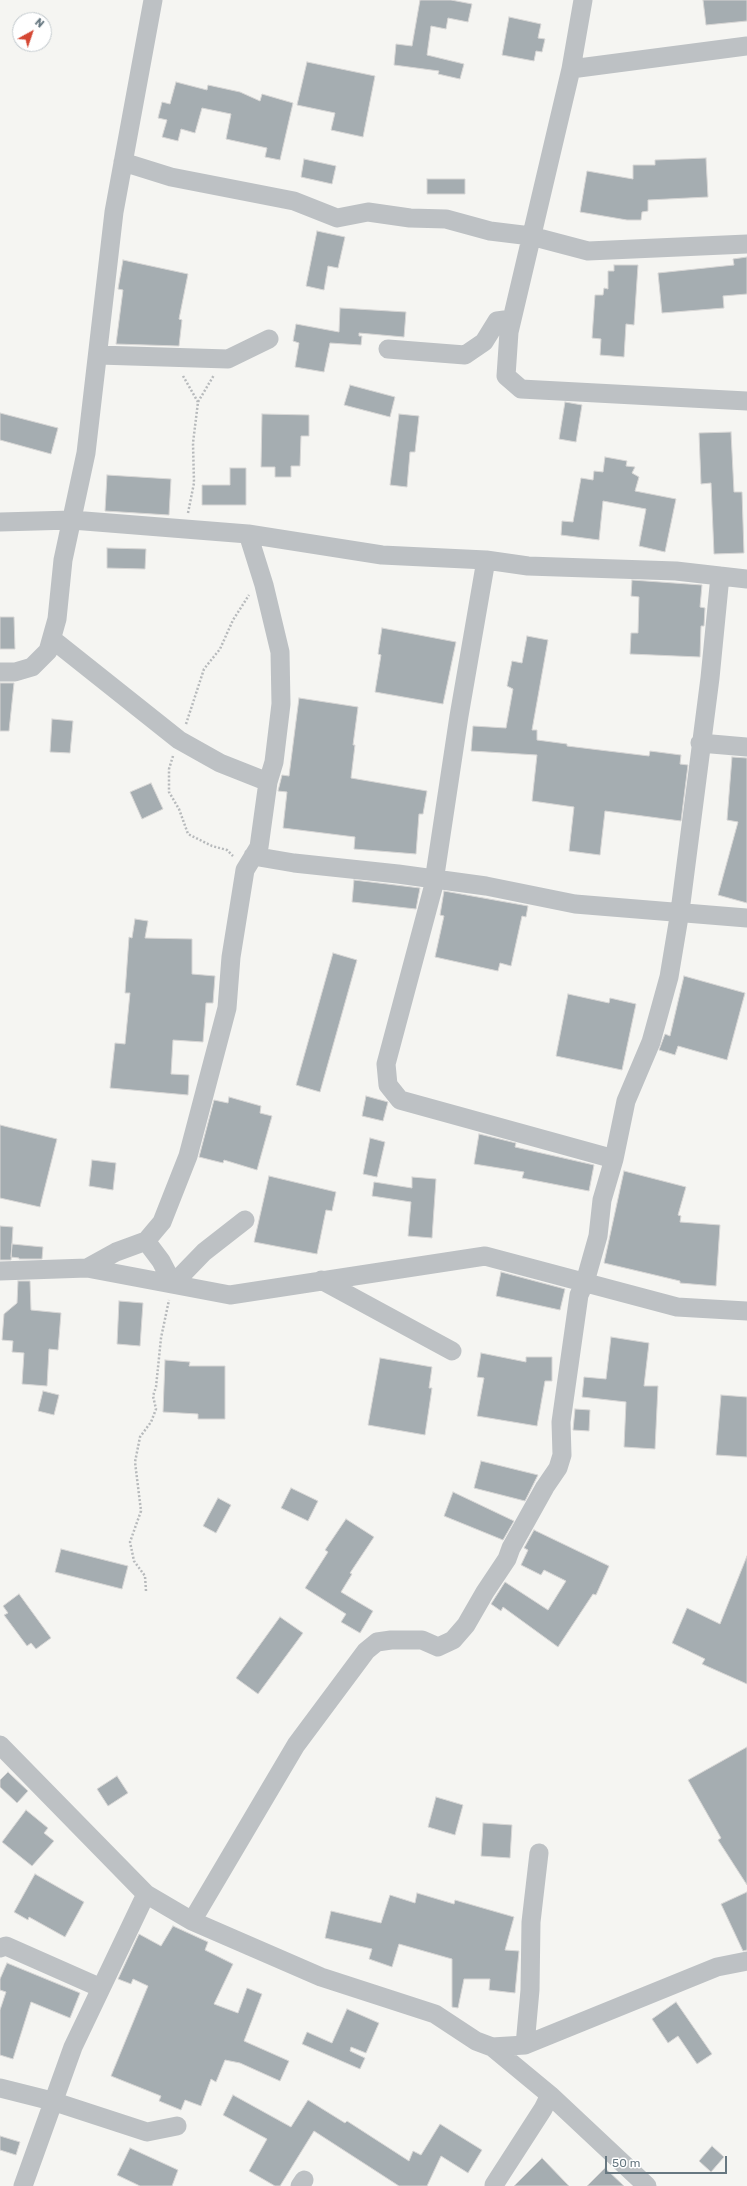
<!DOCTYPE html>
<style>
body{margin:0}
#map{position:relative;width:747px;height:2186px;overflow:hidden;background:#f5f5f2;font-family:Rubik,sans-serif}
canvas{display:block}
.north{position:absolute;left:12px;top:12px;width:40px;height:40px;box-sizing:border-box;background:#fff;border:1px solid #c2c9cd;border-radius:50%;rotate:40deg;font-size:11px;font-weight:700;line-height:16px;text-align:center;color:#677881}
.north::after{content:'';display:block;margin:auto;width:14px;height:18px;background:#d54733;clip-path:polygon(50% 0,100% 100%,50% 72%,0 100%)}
.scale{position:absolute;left:605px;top:2156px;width:122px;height:18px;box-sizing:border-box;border:2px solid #677881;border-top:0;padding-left:5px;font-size:12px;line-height:14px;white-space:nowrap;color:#677881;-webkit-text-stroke:3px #fff;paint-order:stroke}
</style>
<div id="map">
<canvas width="747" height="2186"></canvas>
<div class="north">N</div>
<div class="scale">50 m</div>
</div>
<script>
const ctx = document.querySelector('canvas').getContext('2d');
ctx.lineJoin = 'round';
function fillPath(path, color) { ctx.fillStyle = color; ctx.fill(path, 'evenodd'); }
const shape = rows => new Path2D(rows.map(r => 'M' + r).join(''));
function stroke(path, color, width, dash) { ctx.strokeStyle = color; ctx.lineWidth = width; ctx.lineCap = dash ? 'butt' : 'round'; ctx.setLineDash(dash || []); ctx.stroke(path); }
const building = shape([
 [420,0,451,0,472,4,468,22,448,18,446,29,431,26,427,55,464,64,460,79,438,74,439,71,394,65,396,44,412,46,420,0],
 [703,0,747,0,747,21,706,25,703,0],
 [509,17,541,24,538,38,545,39,542,52,536,51,534,61,502,55,509,17],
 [307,62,375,76,363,137,331,130,335,113,297,105,307,62],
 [176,82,207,90,208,85,240,92,260,101,262,94,293,103,280,160,265,157,267,148,226,139,231,114,202,108,195,133,181,129,178,141,162,137,167,120,158,118,162,102,170,104,176,82],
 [706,158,708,197,648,200,648,211,642,212,641,220,627,220,580,212,587,171,633,179,633,165,655,165,655,160,706,158],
 [304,159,336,166,332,184,301,177,304,159],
 [427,179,465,179,465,194,427,194,427,179],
 [317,231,345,237,338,268,328,266,324,290,306,286,317,231],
 [747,257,747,294,723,296,724,308,662,313,658,273,734,265,733,259,747,257],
 [123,260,188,274,179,319,182,320,179,346,116,344,123,290,118,289,123,260],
 [614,265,638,265,634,325,626,324,624,357,600,355,601,339,592,338,595,295,603,295,604,288,608,289,608,271,614,271,614,265],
 [340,308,406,312,404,337,359,333,359,336,362,336,361,345,330,343,324,372,295,367,299,343,293,341,296,324,339,332,340,308],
 [350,385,395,397,390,417,344,405,350,385],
 [565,402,582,405,576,442,559,439,565,402],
 [0,413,58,428,51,454,0,440,0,413],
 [262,414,309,415,309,436,301,436,300,466,291,466,291,477,275,477,275,467,261,467,262,414],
 [399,414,419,416,415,452,410,452,407,487,390,485,399,414],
 [731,432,734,492,742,492,744,553,714,554,711,483,701,484,699,433,731,432],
 [605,457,627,461,626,466,635,467,632,473,639,477,635,491,676,499,665,552,639,546,646,509,603,501,599,540,561,535,562,521,573,522,581,478,593,480,594,471,603,472,605,457],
 [230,468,246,468,246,505,202,505,202,485,230,485,230,468],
 [107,475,171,479,169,515,105,511,107,475],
 [107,548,146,549,145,569,107,568,107,548],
 [632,580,702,585,700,607,705,608,704,626,701,626,700,657,630,654,631,633,638,633,639,597,631,596,632,580],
 [0,617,14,617,15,649,0,649,0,617],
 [382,628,456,642,443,704,375,692,381,655,378,654,382,628],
 [527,636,548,640,532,730,537,730,537,740,567,744,567,746,649,756,650,751,681,755,680,764,688,765,681,821,605,811,600,855,569,851,574,807,532,801,537,755,471,751,473,726,506,728,513,689,507,686,512,661,522,663,527,636],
 [0,683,14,683,9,731,0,731,0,683],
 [299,698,358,707,353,745,355,745,351,778,427,791,423,814,419,814,416,854,354,849,355,837,283,828,287,792,278,791,282,775,289,776,299,698],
 [52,719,73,721,70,753,50,752,52,719],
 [732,757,747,758,747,903,718,895,738,822,727,820,732,757],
 [151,783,163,809,142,819,130,792,151,783],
 [354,880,420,888,416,909,352,902,354,880],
 [444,891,528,906,526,917,522,916,511,966,500,963,498,971,435,957,444,916,440,915,444,891],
 [135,919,148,921,145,938,192,939,192,974,215,976,213,1003,206,1003,203,1042,173,1040,171,1074,189,1075,188,1095,110,1088,115,1043,125,1044,130,993,125,993,129,937,132,938,135,919],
 [333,953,357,960,320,1092,296,1085,333,953],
 [684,976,745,993,727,1060,678,1046,675,1055,659,1050,665,1034,670,1036,684,976],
 [568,994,609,1003,610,998,636,1004,622,1070,556,1056,568,994],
 [366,1096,388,1102,383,1121,362,1116,366,1096],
 [229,1097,261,1106,260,1113,272,1116,257,1170,224,1160,223,1163,199,1157,214,1100,228,1103,229,1097],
 [0,1125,57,1139,40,1207,0,1198,0,1125],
 [479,1134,516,1143,515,1147,594,1165,589,1191,522,1178,524,1172,474,1164,479,1134],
 [370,1138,385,1142,377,1177,363,1174,370,1138],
 [92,1160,116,1163,113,1190,89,1186,92,1160],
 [624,1171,686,1187,678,1215,681,1216,680,1222,720,1225,716,1286,680,1283,680,1281,604,1263,624,1171],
 [269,1176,336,1192,332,1211,326,1210,317,1254,254,1242,269,1176],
 [412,1177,436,1179,432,1238,408,1236,411,1202,372,1196,374,1182,412,1188,412,1177],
 [0,1226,13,1227,11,1260,0,1260,0,1226],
 [12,1244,43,1247,42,1259,19,1259,19,1258,11,1257,12,1244],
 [501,1272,565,1289,560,1310,496,1296,501,1272],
 [18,1281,30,1281,31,1310,61,1313,58,1350,49,1349,47,1386,22,1384,24,1353,12,1352,13,1341,2,1340,4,1314,17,1303,18,1281],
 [119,1301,143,1303,140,1346,117,1344,119,1301],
 [611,1337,649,1343,644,1386,658,1386,655,1449,624,1447,626,1402,582,1397,584,1377,606,1379,611,1337],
 [481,1353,526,1362,526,1357,552,1357,552,1381,545,1381,537,1426,477,1416,484,1378,477,1377,481,1353],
 [380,1358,432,1367,429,1388,432,1388,425,1435,368,1425,380,1358],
 [165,1360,190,1362,189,1366,225,1366,225,1419,198,1419,198,1414,163,1412,165,1360],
 [43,1391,59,1395,54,1415,38,1411,43,1391],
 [721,1395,747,1397,747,1457,716,1455,721,1395],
 [575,1409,590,1410,589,1431,573,1430,575,1409],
 [481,1461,538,1475,525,1501,474,1488,481,1461],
 [291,1488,318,1501,308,1521,281,1508,291,1488],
 [453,1492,514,1521,503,1540,444,1516,453,1492],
 [218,1498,231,1505,216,1533,203,1526,218,1498],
 [346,1519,374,1537,350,1573,352,1574,341,1592,373,1611,360,1633,341,1622,346,1614,305,1588,328,1552,325,1550,346,1519],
 [534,1530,609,1566,596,1595,593,1594,558,1647,503,1607,501,1611,491,1604,505,1582,548,1610,566,1581,544,1570,541,1575,521,1565,528,1550,524,1548,534,1530],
 [61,1549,128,1566,122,1589,55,1572,61,1549],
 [747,1556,747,1684,702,1664,705,1659,672,1643,687,1608,720,1624,747,1556],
 [19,1594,51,1638,36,1649,31,1643,27,1646,4,1615,8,1613,3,1606,19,1594],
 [280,1617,303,1633,258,1694,236,1678,280,1617],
 [747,1747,747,1885,718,1840,721,1838,688,1780,747,1747],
 [8,1772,28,1791,17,1803,0,1787,0,1780,8,1772],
 [117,1776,128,1793,108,1806,97,1789,117,1776],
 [436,1797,463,1805,455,1835,428,1827,436,1797],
 [26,1810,48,1828,44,1833,54,1841,32,1866,2,1842,26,1810],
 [483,1823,512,1825,510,1858,481,1856,483,1823],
 [35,1874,84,1902,65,1937,29,1917,28,1920,14,1912,35,1874],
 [747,1892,747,1950,743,1951,721,1904,747,1892],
 [417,1893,454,1904,455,1900,514,1917,505,1950,519,1951,515,1993,489,1990,490,1979,464,1979,458,2008,452,2007,452,1959,399,1944,392,1967,369,1959,372,1949,325,1938,331,1911,381,1923,390,1895,415,1903,417,1893],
 [173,1926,208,1942,205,1950,233,1964,214,2004,238,2013,247,1988,262,1994,244,2041,289,2061,280,2081,240,2063,225,2060,216,2082,211,2079,201,2106,185,2100,181,2110,159,2101,161,2096,111,2076,148,1986,133,1979,131,1984,118,1979,139,1934,161,1946,173,1926],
 [7,1963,80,1993,70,2018,31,2002,13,2059,0,2055,0,2010,6,1992,0,1990,0,1979,7,1963],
 [676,2002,712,2054,697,2064,678,2036,668,2043,652,2019,676,2002],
 [347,2009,379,2023,366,2053,351,2047,350,2051,365,2058,360,2069,302,2044,307,2032,332,2043,347,2009],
 [233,2095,291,2127,308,2100,345,2123,347,2121,409,2161,413,2151,421,2155,440,2124,482,2150,468,2173,441,2156,427,2186,399,2186,314,2131,280,2186,275,2186,249,2171,267,2139,223,2115,233,2095],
 [0,2136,20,2142,16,2155,0,2150,0,2136],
 [712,2146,724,2157,711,2172,699,2161,712,2146],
 [130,2148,178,2170,172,2186,140,2186,117,2175,130,2148],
 [542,2158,569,2186,514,2186,542,2158],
 [605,2168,624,2186,587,2186,605,2168]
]);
const path = shape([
 [183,376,198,402],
 [188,513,194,483,193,443,198,402,214,375],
 [186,724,204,669,220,649,233,620,249,595],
 [173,756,169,769,169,792,179,809,188,834,212,846,227,850,233,856],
 [146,1591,145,1576,134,1561,130,1542,141,1511,135,1462,140,1437,151,1422,156,1409,153,1396,156,1387,161,1338,169,1300]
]);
const street = shape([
 [583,0,571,69,509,332,506,376,521,389,747,401],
 [571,69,747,46],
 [123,162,171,177,294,201,337,218,368,212,410,218,446,219,490,231,531,236,588,251,747,244],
 [388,349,465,355,484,342,497,321,512,319],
 [98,355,228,359,269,339],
 [0,522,72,520,248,534,382,555,486,560,528,566,676,571,747,579],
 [486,560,459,716,433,888,386,1064,388,1085,400,1100,614,1159],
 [52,639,179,740,220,763,268,782],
 [0,672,15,672,32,667,48,651,57,619,63,560,86,453,114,212,153,0],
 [700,743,747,747],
 [253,856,294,863,398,874,486,886,575,904,747,918],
 [146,1241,162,1222,188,1156,227,1008,231,957,245,870,259,847,268,782,274,762,281,704,280,652,264,585,248,534],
 [87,1268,116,1252,146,1241,161,1261,173,1284],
 [0,1271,87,1268,230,1295,485,1256,677,1307,747,1311],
 [321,1280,452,1351],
 [173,1284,204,1252,245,1220],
 [0,1745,146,1894,192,1921,321,1977,435,2014,476,2041,492,2047,525,2045,717,1967,747,1961],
 [192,1921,296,1745,366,1651,377,1642,391,1640,422,1640,438,1647,453,1640,466,1625,485,1592,507,1559,511,1548,545,1487,558,1468,562,1455,561,1422,579,1295,585,1282,598,1236,602,1200,614,1159,626,1101,651,1042,669,977,680,911,710,678,720,576],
 [0,1948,6,1946,101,1988],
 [525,2045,530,1990,531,1922,539,1853],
 [492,2047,550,2095,647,2186],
 [0,2088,52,2101,147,2132,177,2126],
 [494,2185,543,2109,550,2095],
 [23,2186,73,2047,146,1894],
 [300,2186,304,2180]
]);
fillPath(building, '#a5adb1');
stroke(building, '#d7d6d5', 1);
stroke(path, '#b7babc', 2.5, [2, 2]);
stroke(street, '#bdc1c4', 19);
</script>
